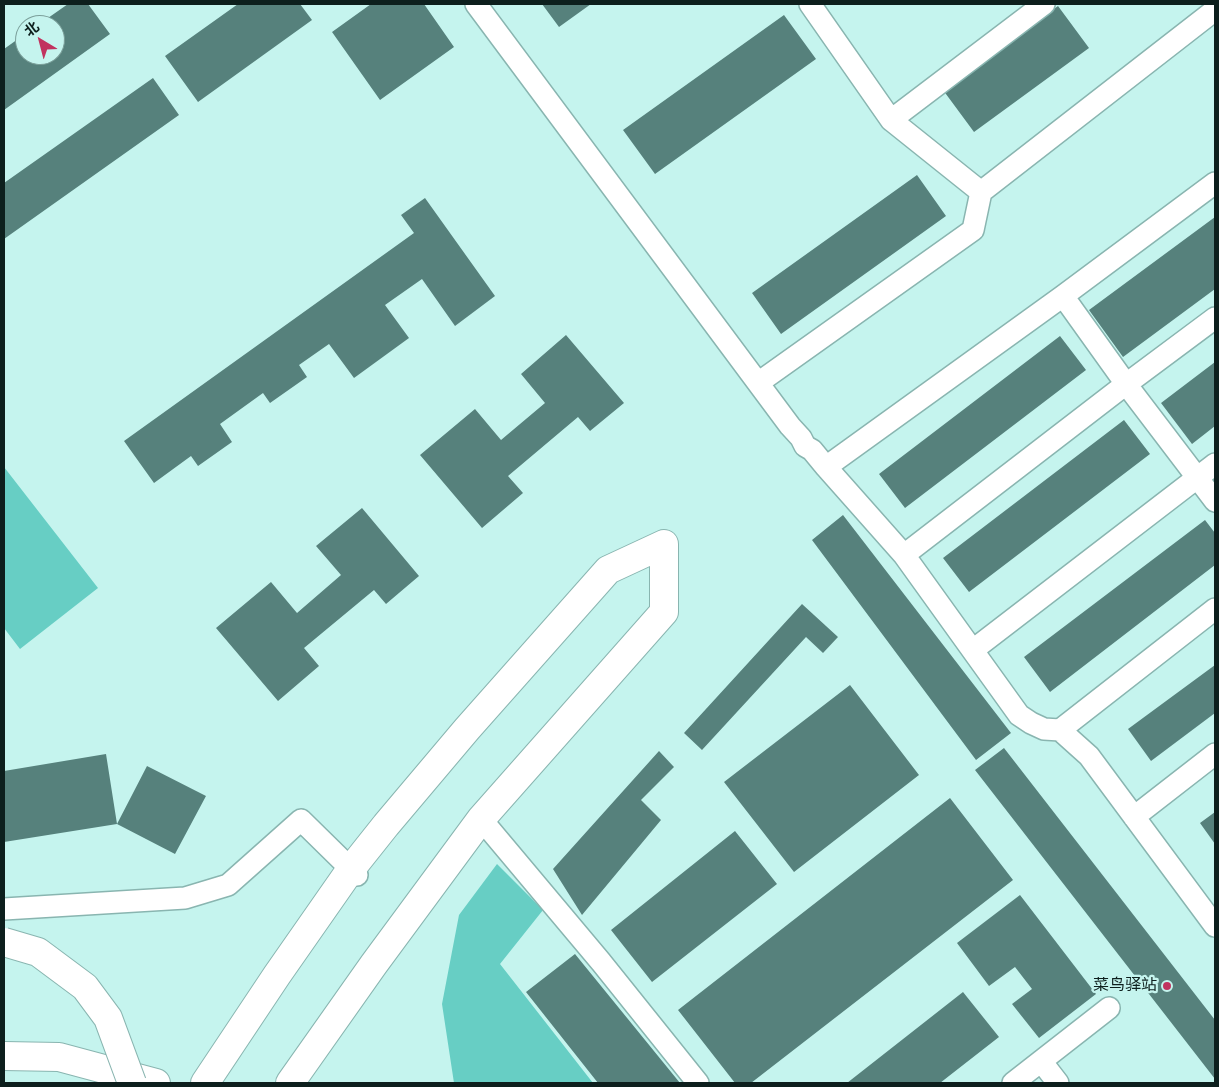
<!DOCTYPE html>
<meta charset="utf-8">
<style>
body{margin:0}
#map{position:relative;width:1219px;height:1087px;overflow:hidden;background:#c5f4ee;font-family:"Source Serif 4","Noto Sans SC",serif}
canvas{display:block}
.frame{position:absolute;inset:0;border:5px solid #0d1f1d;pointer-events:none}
.north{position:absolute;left:15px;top:15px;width:50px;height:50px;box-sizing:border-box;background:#c5f4ee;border:1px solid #7b9f9a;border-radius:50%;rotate:323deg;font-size:14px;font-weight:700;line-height:20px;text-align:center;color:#0d1f1d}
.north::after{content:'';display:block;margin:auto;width:18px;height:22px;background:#c1335f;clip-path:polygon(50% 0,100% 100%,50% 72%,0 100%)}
</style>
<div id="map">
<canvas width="1219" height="1087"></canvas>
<div class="frame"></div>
<div class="north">北</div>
</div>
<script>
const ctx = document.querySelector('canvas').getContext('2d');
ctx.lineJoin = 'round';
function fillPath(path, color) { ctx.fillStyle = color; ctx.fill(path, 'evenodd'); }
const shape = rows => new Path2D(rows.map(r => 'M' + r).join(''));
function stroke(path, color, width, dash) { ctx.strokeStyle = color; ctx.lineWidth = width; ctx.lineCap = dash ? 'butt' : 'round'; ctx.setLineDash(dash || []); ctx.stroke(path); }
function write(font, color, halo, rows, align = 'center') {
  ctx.font = font + ' "Source Serif 4","Noto Sans SC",serif'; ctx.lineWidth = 4.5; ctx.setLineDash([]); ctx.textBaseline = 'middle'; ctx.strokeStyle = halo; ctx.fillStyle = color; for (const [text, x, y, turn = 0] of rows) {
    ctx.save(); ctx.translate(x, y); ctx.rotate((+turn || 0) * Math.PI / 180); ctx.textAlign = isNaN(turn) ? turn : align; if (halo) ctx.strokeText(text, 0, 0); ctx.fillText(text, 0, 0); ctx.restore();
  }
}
const green = shape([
 [4,467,98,588,20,649,4,628],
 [497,864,543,910,500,964,593,1083,454,1083,442,1004,459,915]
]);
const building = shape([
 [68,4,88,4,110,34,4,110,4,49,25,34,25,55,55,55,55,25,38,25],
 [238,4,300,4,312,20,198,102,165,56],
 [371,4,424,4,454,47,380,100,332,32],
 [542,4,591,4,559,27],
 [1058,6,1089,48,974,132,943,90],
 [784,15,816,59,655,174,623,130],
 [153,78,179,115,4,239,4,183],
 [917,175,946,216,781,334,752,293],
 [425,198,495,296,455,326,422,279,385,305,409,338,354,378,329,344,299,365,307,377,270,403,263,393,220,424,232,442,198,466,191,456,154,483,124,441,414,233,401,215],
 [1215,217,1215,289,1123,357,1089,310],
 [566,335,624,403,590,431,578,417,508,476,523,493,482,528,420,455,475,409,501,440,545,403,521,374],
 [1060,336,1086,370,905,508,879,474],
 [1215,362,1215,426,1192,444,1161,403],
 [1124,420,1150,454,969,592,943,558],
 [362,508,419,576,386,604,374,590,304,648,319,666,278,701,216,628,271,582,297,613,341,575,316,546],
 [843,515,1011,733,976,760,812,540],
 [1205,520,1215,533,1215,565,1050,692,1024,657],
 [802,604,838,637,823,653,806,637,702,750,684,733],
 [1215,665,1215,713,1151,761,1128,729],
 [850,685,919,775,794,872,724,782],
 [1004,748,1215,1020,1215,1079,975,770],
 [659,751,674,767,641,800,661,820,582,915,553,869],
 [106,754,117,824,4,842,4,771],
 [147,766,206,796,175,854,117,824],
 [950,798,1013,880,751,1083,735,1083,678,1010],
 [1215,812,1215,844,1200,823],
 [735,831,777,884,652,982,611,930],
 [1020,895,1096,994,1039,1038,1012,1004,1032,989,1015,967,989,986,957,943],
 [575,954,680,1083,598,1083,526,992],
 [963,992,999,1037,940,1083,847,1083]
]);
const minor = shape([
 [476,4,790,426,801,438,805,446,812,450,826,467,904,555,1019,715,1031,723,1044,729,1060,730,1089,756,1215,926],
 [810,4,891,120,981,192],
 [891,120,1044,4],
 [1063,296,1126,384,1215,501],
 [758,383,973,230,981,192,1215,10],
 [826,467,1063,296,1215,183],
 [904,555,1117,391,1215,318],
 [973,650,1215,464],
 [1060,730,1215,609],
 [1134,817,1215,754],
 [481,819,601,962,698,1083],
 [4,909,185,898,228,885,301,820,357,875],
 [1041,1061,1058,1083],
 [1013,1083,1109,1008]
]);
const major = shape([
 [4,1056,59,1057,156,1083],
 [205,1083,277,975,351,869,386,825,467,729,608,570,664,544,664,612,481,819,374,964,290,1083]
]);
const highwayBridge = shape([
 [4,942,38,952,85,987,108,1018,132,1083]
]);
const markers = [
 [1167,986,5,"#c1335f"]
];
const poiNames = [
 ["菜鸟驿站",1157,986]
];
fillPath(green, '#67cec4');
fillPath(building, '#56817c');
stroke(minor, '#89b5b0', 24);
stroke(major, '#89b5b0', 30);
stroke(minor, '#fff', 21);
stroke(major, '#fff', 28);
stroke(highwayBridge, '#89b5b0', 30, []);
stroke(highwayBridge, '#fff', 28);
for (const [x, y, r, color] of markers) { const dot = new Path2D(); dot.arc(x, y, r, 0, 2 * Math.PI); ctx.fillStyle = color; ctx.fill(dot); stroke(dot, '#c5f4ee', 2); }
write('16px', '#0d1f1d', '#c5f4ee', poiNames, 'right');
</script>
